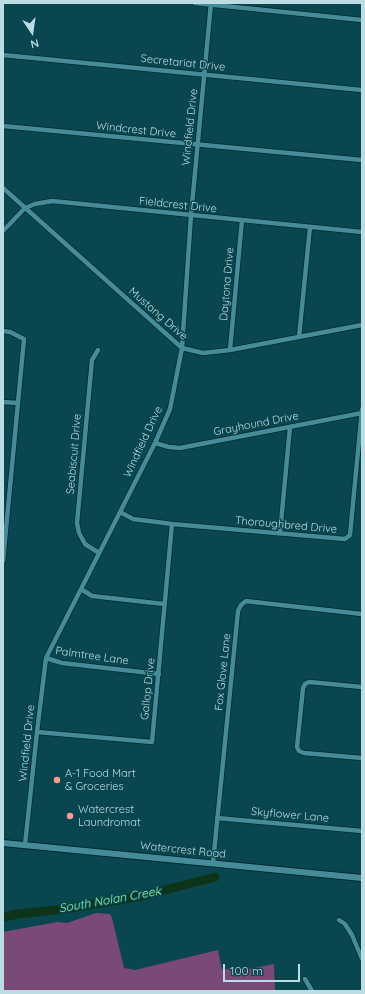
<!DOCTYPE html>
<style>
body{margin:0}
#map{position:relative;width:365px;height:994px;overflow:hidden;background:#0a464f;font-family:Quicksand,sans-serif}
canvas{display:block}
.frame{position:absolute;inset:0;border:4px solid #bbdce2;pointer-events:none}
.north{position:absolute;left:12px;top:12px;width:40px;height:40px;-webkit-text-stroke:3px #0a464f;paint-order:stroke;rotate:167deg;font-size:11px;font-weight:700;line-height:16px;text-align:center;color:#bbdce2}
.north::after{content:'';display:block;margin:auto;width:14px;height:18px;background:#bbdce2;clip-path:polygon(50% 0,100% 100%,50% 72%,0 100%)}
.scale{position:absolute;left:223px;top:964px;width:77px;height:18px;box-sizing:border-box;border:2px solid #bbdce2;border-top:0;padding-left:5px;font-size:12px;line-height:14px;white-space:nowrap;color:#bbdce2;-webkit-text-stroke:3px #0a464f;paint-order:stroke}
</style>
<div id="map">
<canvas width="365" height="994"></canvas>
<div class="frame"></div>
<div class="north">N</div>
<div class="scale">100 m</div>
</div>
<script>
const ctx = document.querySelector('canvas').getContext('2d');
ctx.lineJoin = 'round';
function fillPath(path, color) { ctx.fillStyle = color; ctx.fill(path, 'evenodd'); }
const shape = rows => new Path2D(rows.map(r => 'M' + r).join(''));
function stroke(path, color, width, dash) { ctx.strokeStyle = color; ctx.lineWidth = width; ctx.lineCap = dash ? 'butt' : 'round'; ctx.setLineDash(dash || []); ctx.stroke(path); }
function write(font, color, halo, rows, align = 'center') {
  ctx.font = font + ' Quicksand,sans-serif'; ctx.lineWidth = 3; ctx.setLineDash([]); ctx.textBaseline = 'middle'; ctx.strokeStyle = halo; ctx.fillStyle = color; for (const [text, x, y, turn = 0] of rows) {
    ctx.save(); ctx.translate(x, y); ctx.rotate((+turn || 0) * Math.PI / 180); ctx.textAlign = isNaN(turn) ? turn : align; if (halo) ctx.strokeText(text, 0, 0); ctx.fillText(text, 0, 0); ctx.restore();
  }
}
const green = shape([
 [96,913,110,914,112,918,124,968,135,970,218,950,222,970,232,968,233,972,274,964,275,991,3,991,3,932,57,922,67,923]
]);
const river = shape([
 [3,917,18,914,64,909,142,896,215,877]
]);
const minor = shape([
 [195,3,362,20],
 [3,55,362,90],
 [3,126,362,160],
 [3,188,182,348,203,353,230,350,362,325],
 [3,231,25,208,35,204,52,201,362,232],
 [3,331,10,332,24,339,3,561],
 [299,337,310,227],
 [98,350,92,360,77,523,79,533,85,544,99,553],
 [230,350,242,220],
 [3,402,18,403],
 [155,443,169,447,180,448,362,413],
 [120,512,133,519,172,524,345,539,350,535,362,409],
 [280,533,290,427],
 [81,589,92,596,164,604],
 [46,658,62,663,159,674],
 [362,687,309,682,305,684,303,688,297,747,299,751,304,753,362,758],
 [37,732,152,742,172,524],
 [217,818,362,831],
 [25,845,37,732,46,658,155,443,170,409,182,348,191,215,211,3],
 [213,863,238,611,241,605,246,601,254,602,362,614],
 [339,920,345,924,352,935,362,959],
 [305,979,312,991]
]);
const tertiary = shape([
 [3,843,362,878]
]);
const markers = [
 [57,780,4,"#f59d8e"],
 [70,816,4,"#f59d8e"]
];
const streetNames = [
 ["Secretariat Drive",183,63,6],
 ["Windfield Drive",190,127,-84],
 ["Windcrest Drive",136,130,6],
 ["Fieldcrest Drive",178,205,6],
 ["Daytona Drive",227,284,-85],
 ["Mustang Drive",158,314,41],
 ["Grayhound Drive",256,424,-11],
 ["Windfield Drive",143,442,-65],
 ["Seabiscuit Drive",74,454,-85],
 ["Thoroughbred Drive",286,525,5],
 ["Palmtree Lane",92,656,8],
 ["Fox Glove Lane",223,672,-84],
 ["Gallop Drive",148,689,-84],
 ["Windfield Drive",27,743,-84],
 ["Skyflower Lane",290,815,5],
 ["Watercrest Road",183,850,6]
];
const poiNames = [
 ["A-1 Food Mart",65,774],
 ["& Groceries",65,787],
 ["Watercrest",78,810],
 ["Laundromat",78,823]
];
const waterNames = [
 ["South Nolan Creek",110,900,-10]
];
fillPath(green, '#7b4977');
stroke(river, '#0d3418', 9);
stroke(minor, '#022a30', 6);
stroke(tertiary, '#022a30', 8);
stroke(minor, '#468c98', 4.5);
stroke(tertiary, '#468c98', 6);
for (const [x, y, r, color] of markers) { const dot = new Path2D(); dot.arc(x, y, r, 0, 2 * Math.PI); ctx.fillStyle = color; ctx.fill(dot); stroke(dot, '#0a464f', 1.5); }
write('11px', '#bbdce2', '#0a464f', streetNames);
write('11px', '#bbdce2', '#0a464f', poiNames, 'left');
write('italic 12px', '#90f1a5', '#0a464f', waterNames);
</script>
